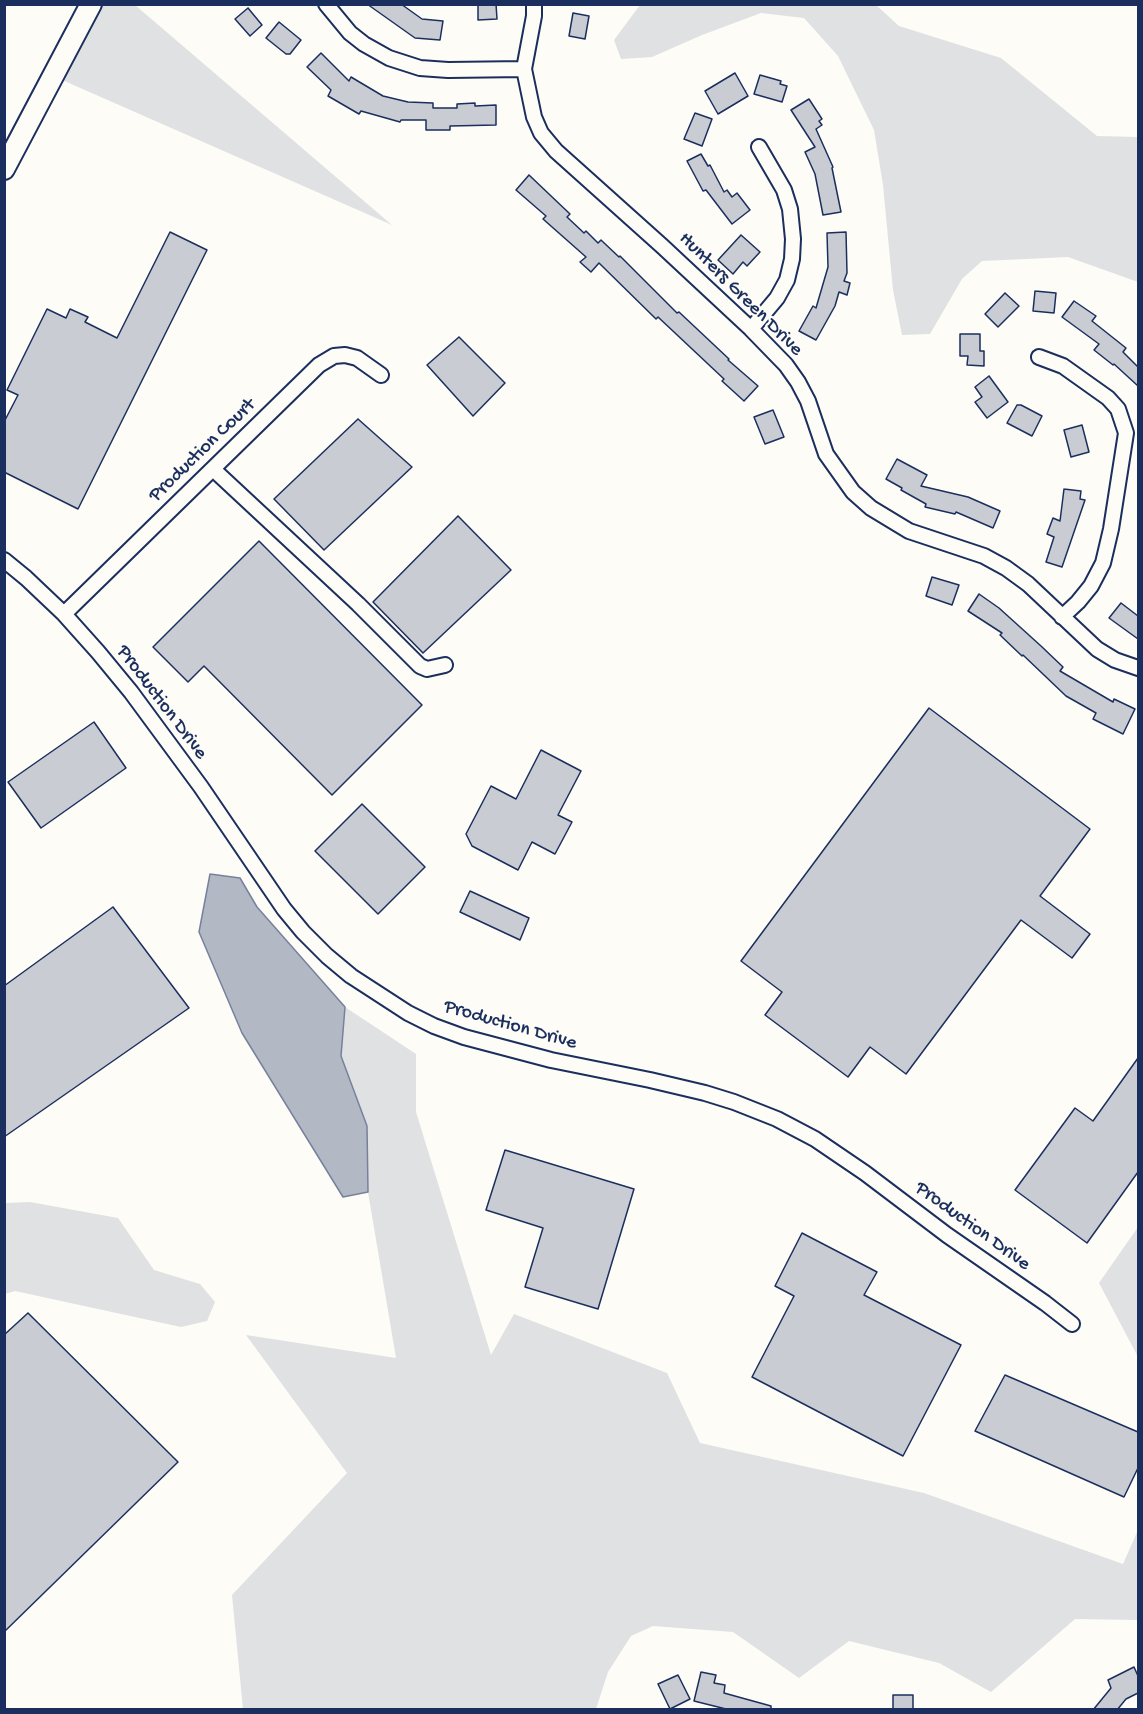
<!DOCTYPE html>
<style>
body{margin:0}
#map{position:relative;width:1143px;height:1714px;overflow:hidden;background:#fdfcf7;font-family:"Gochi Hand",sans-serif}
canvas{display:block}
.frame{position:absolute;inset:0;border:6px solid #1b2f5e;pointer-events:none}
</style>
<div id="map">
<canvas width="1143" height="1714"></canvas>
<div class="frame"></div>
</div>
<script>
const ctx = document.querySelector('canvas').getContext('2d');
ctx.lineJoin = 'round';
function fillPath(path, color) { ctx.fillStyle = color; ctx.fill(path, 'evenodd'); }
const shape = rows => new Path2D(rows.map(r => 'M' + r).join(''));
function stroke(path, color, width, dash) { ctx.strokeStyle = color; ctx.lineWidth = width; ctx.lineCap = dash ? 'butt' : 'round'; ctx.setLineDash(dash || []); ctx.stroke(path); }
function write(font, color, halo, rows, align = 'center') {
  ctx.font = font + ' "Gochi Hand",sans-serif'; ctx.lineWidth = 4.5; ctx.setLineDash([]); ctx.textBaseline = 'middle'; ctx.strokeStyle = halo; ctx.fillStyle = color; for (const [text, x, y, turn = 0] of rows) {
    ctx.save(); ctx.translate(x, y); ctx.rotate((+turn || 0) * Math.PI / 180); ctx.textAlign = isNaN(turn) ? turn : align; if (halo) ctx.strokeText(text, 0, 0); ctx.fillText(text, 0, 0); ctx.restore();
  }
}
const green = shape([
 [91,5,135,5,392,225,53,76],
 [876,5,899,26,1001,58,1097,136,1138,137,1138,282,1068,257,982,261,962,279,930,334,902,335,893,290,883,185,874,130,838,56,804,18,761,13,702,35,652,57,621,59,614,40,640,5],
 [345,1007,416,1054,416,1112,491,1355,514,1314,667,1373,700,1443,924,1493,1123,1564,1138,1530,1138,1620,1075,1619,991,1692,939,1663,849,1641,799,1678,733,1632,653,1626,631,1636,608,1672,596,1709,243,1709,232,1595,347,1473,246,1335,396,1358,368,1192,367,1126,341,1056],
 [30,1202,118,1218,154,1270,200,1284,215,1302,207,1321,181,1327,15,1291,5,1294,5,1203],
 [1138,1227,1138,1357,1099,1283]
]);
const water = shape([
 [210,874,240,878,257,907,345,1007,341,1056,367,1126,368,1192,343,1197,242,1033,199,932,210,874]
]);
const building = shape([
 [367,4,401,4,422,19,443,21,440,40,415,38,367,4],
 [478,4,496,4,497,19,478,20,478,4],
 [248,8,262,25,250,36,235,19,248,8],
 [573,13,589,16,585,39,569,36,573,13],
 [279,22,301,40,290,54,286,54,266,38,279,22],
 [321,53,349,81,351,77,383,96,408,102,433,103,433,108,457,108,457,104,475,103,475,106,496,105,496,125,450,126,450,130,426,130,426,120,401,120,400,122,361,111,359,114,328,96,331,90,307,67,321,53],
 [735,73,748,96,718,114,705,91,735,73],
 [760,75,781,81,780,84,787,86,782,102,754,94,760,75],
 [809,99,822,119,819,121,822,125,816,129,833,167,832,168,841,212,823,215,815,174,805,152,815,147,791,110,809,99],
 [695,113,712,119,702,146,684,139,695,113],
 [701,154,708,166,710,165,724,192,727,190,732,197,737,193,750,210,732,224,706,190,703,191,687,161,701,154],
 [529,175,570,214,567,217,584,233,586,231,598,243,601,240,619,257,620,256,677,313,679,312,729,359,728,360,758,386,744,401,722,381,724,379,658,317,656,319,599,263,591,272,580,262,586,257,543,219,546,216,516,190,529,175],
 [170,232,207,250,78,509,4,472,4,422,18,395,7,390,47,309,66,318,70,309,88,317,85,322,117,338,170,232],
 [846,232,847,273,844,281,850,283,847,295,839,292,835,306,816,340,799,331,813,306,816,308,828,267,827,233,846,232],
 [741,235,760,252,747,266,743,262,733,274,718,260,741,235],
 [1035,291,1056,293,1054,313,1033,311,1035,291],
 [1005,293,1019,306,998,327,985,314,1005,293],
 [1074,301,1096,316,1092,321,1126,348,1123,352,1138,367,1138,386,1114,364,1113,365,1094,350,1099,344,1062,317,1074,301],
 [960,334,980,334,980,351,984,351,984,366,967,365,968,356,960,356,960,334],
 [459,337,505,383,473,416,427,365,459,337],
 [989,376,1008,402,987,418,975,402,982,397,975,387,989,376],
 [1017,405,1021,405,1042,416,1032,436,1007,423,1017,405],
 [773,410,784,437,765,444,754,417,773,410],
 [358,419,412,467,324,550,274,499,358,419],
 [1082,425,1089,452,1071,457,1064,430,1082,425],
 [897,459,927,475,921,486,968,497,1000,511,993,528,956,512,955,514,925,507,926,504,901,490,902,488,886,479,897,459],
 [1064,489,1081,491,1080,499,1085,500,1062,567,1046,562,1054,537,1047,534,1053,518,1060,521,1064,489],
 [458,516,511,570,423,653,373,602,458,516],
 [259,541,422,705,332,795,204,666,188,682,153,647,259,541],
 [932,577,959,585,952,605,926,596,932,577],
 [979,594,999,608,1041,646,1063,667,1060,671,1113,702,1114,699,1135,709,1123,734,1093,719,1096,713,1066,696,1023,655,1022,656,1000,635,1002,633,968,611,979,594],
 [1121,603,1138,616,1138,639,1109,618,1121,603],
 [929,708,1090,829,1040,896,1090,934,1072,958,1021,920,906,1074,870,1047,848,1077,765,1015,782,992,741,961,929,708],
 [94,722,126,768,41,828,8,782,94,722],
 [541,750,581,771,558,815,572,822,555,854,532,842,518,870,472,846,466,834,491,786,516,799,541,750],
 [362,804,425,867,378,914,315,851,362,804],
 [470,891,529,918,520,940,460,912,470,891],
 [113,907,189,1008,4,1137,4,986,113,907],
 [1138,1058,1138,1172,1087,1243,1015,1190,1075,1108,1093,1121,1138,1058],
 [505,1150,634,1189,598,1309,525,1287,543,1228,486,1210,505,1150],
 [802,1233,877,1272,864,1295,961,1345,903,1456,752,1377,794,1296,775,1286,802,1233],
 [28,1313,178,1462,4,1632,4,1335,28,1313],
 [1005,1375,1138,1432,1138,1468,1124,1497,975,1431,1005,1375],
 [1134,1667,1138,1676,1138,1693,1126,1699,1117,1710,1093,1710,1111,1688,1108,1680,1134,1667],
 [701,1672,716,1675,714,1683,725,1685,724,1693,771,1706,771,1710,730,1710,694,1701,701,1672],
 [678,1675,690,1699,670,1709,658,1684,678,1675],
 [893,1695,913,1695,913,1710,893,1710,893,1695]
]);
const minor = shape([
 [326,4,350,33,364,44,389,58,420,68,448,70,524,69],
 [534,4,534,16,524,69,534,117,541,133,556,151,662,246,751,329,786,365,798,382,808,401,826,454,853,492,871,508,909,531,984,556,1006,568,1028,584,1097,649,1115,660,1138,668],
 [751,329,777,298,787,280,792,259,793,239,790,209,784,190,759,147],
 [1039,357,1063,366,1108,398,1118,409,1126,433,1111,529,1103,563,1091,586,1078,602,1062,617],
 [213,469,358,604,420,666,427,669,445,665],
 [4,560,26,578,64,614,98,652,131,692,201,787,284,909,303,932,327,956,351,976,408,1013,434,1026,464,1037,551,1060,650,1080,705,1093,734,1102,777,1119,815,1139,865,1173,947,1235,1045,1303,1072,1324],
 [64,614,319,365,334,356,345,355,357,358,381,375]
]);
const secondary = shape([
 [4,169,91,4]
]);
const streetNames = [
 ["Hunters Green Drive",740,295,45],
 ["Production Court",203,451,-44],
 ["Production Drive",161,703,53],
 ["Production Drive",510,1026,16],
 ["Production Drive",972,1227,36]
];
fillPath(green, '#e0e1e3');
fillPath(water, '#b3b8c5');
stroke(water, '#76819c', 1.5);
fillPath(building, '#c9ccd3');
stroke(building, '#1b2f5e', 1.5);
stroke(minor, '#1b2f5e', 18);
stroke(secondary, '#1b2f5e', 24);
stroke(minor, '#fdfcf7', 14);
stroke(secondary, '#fdfcf7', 20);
write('20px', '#1b2f5e', '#fdfcf7', streetNames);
</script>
